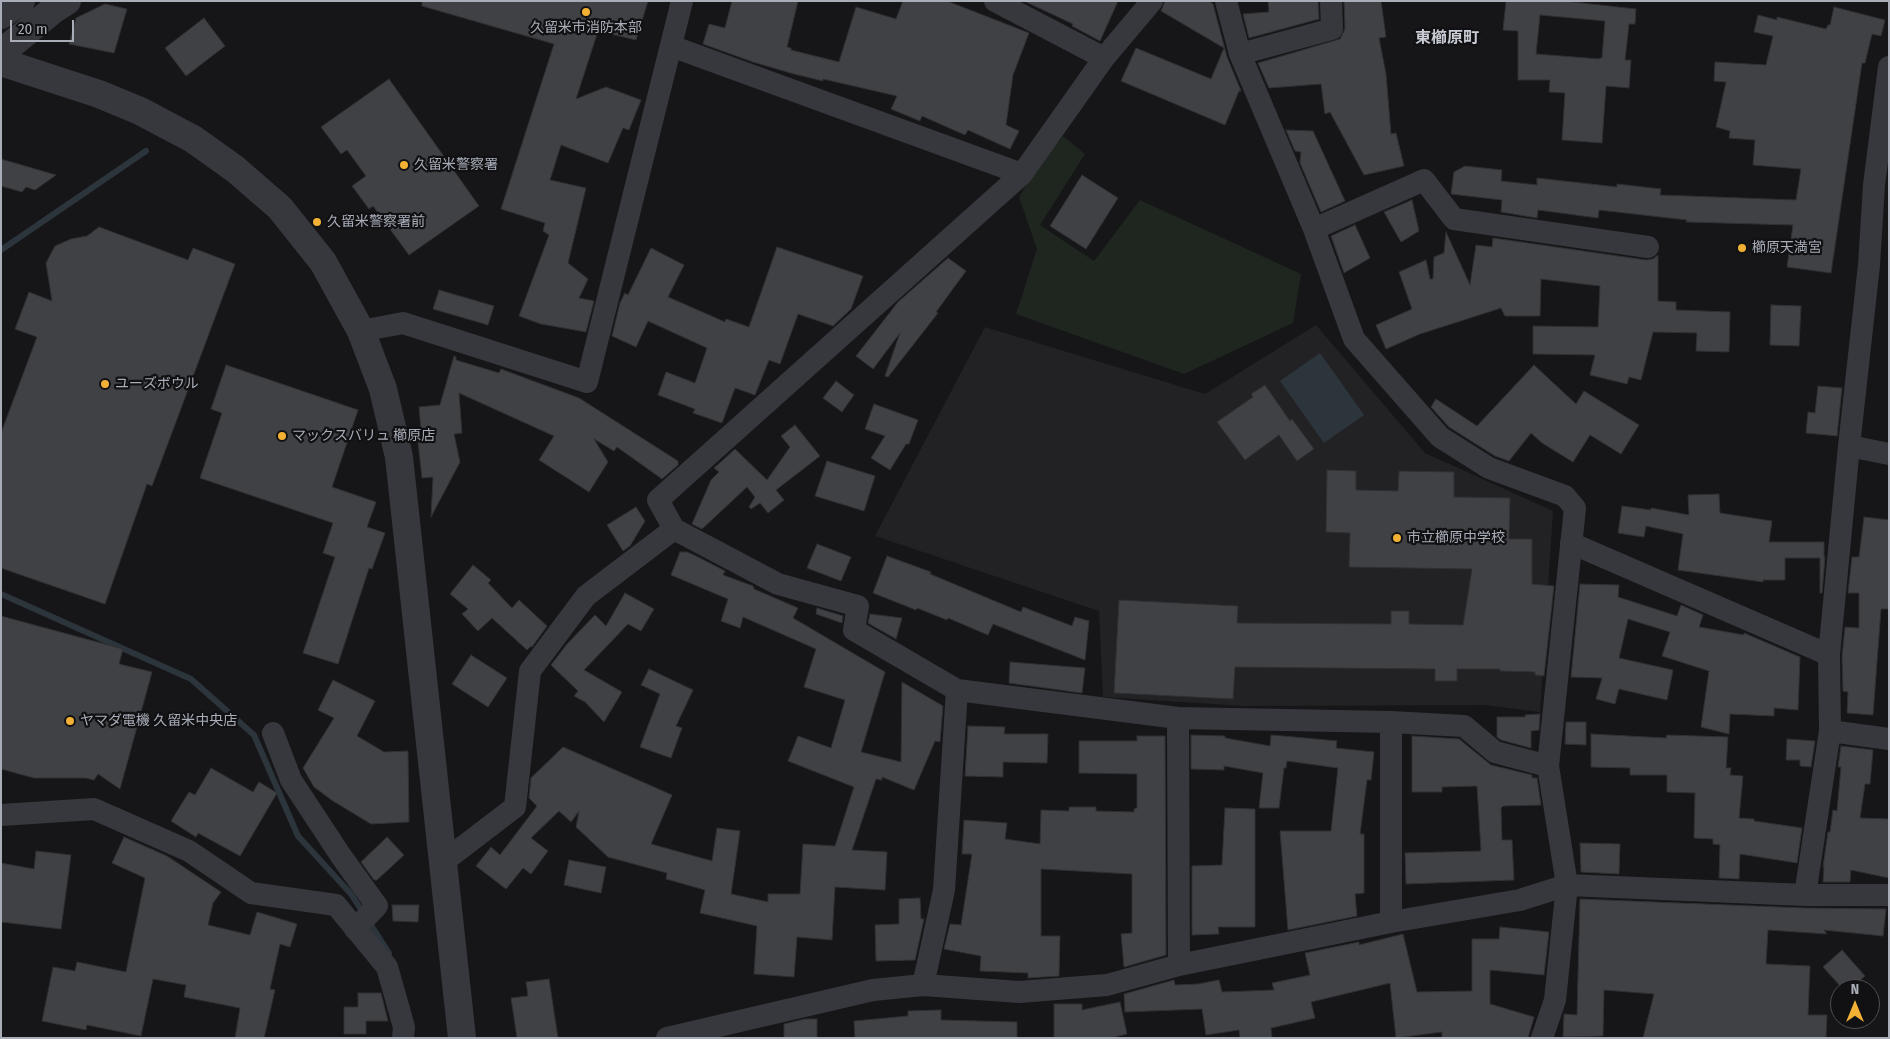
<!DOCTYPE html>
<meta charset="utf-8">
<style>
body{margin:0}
#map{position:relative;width:1890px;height:1039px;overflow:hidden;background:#161618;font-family:"Fira Sans Condensed",sans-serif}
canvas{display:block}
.frame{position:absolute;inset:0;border:2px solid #a8adb8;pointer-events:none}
.north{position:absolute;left:1830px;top:979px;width:50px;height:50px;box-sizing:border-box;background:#111113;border:1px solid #4d4f55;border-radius:50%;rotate:0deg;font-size:14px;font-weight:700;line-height:20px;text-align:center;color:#a8adb8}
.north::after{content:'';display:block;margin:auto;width:18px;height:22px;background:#f2b134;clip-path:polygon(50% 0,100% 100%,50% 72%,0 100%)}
.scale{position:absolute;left:10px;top:20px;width:64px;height:22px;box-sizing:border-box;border:2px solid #a8adb8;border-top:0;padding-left:6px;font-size:15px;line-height:18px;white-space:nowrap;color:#a8adb8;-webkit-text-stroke:4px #111113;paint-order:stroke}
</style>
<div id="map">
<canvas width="1890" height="1039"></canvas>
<div class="frame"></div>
<div class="north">N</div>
<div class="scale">20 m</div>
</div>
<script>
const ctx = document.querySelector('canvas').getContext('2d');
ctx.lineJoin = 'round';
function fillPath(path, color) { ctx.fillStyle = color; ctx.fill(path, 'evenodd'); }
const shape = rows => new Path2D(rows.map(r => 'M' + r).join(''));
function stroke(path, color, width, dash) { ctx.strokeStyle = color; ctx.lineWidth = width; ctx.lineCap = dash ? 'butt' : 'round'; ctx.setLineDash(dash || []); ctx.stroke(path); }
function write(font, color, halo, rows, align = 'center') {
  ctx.font = font + ' "Fira Sans Condensed","Noto Sans JP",sans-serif'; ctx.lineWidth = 4.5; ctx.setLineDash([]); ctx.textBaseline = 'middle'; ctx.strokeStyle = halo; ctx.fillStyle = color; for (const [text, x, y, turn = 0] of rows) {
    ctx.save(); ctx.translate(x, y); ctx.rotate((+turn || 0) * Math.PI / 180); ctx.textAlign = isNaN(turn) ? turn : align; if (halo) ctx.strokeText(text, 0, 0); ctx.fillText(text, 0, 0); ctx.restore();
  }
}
const built = shape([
 [1316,325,1425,453,1553,511,1540,712,1485,705,1244,706,1103,697,1099,611,875,536,985,327,1205,394]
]);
const green = shape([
 [1063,136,1085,154,1040,225,1094,261,1140,200,1301,274,1293,323,1184,374,1016,314,1037,249,1019,197,1037,167]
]);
const water = shape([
 [1320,353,1364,415,1324,443,1280,381]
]);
const stream = shape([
 [1,250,146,151],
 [1,594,191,679,254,735,298,836,351,894,389,953]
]);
const building = shape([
 [422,1,648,1,636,40,598,31,576,99,606,87,641,100,629,130,623,128,608,163,561,145,550,180,586,188,568,263,588,279,579,298,594,301,586,332,541,324,519,316,549,235,543,231,545,223,501,209,554,44,422,6,422,1],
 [732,1,798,1,787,47,791,48,791,50,839,62,856,7,896,19,903,1,947,1,1029,33,1013,75,1006,125,1019,131,1010,149,968,130,965,135,922,116,920,121,891,109,897,96,823,79,823,81,794,74,753,62,703,44,709,24,725,28,732,1],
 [1024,1,1118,1,1100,41,1072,26,1073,24,1024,1],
 [1165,1,1209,1,1213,4,1227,57,1241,91,1239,91,1225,125,1121,81,1136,48,1211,79,1224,48,1161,11,1165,1],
 [1268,1,1318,1,1319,19,1249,38,1243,14,1269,12,1268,1],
 [1344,1,1381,1,1386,37,1379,38,1386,74,1391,134,1396,133,1404,166,1364,175,1330,112,1325,114,1321,84,1269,88,1258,63,1340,39,1345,29,1344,1],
 [1506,1,1564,1,1636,9,1635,24,1629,24,1625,60,1631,60,1629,88,1606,86,1602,143,1562,140,1565,93,1549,92,1550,80,1518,80,1518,31,1503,30,1506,1],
 [1540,15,1605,21,1602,58,1600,58,1599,59,1536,54,1540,15],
 [105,4,127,9,114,53,69,44,76,18,105,4],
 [1834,7,1885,20,1881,36,1872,34,1865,63,1862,63,1831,273,1787,267,1793,225,1686,222,1687,220,1599,210,1598,218,1538,210,1537,218,1501,212,1502,200,1451,194,1454,172,1465,166,1502,170,1501,181,1537,185,1537,178,1617,187,1617,184,1661,189,1660,195,1796,200,1801,169,1753,165,1755,140,1729,138,1730,131,1716,127,1726,82,1714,81,1715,62,1766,65,1773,36,1754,32,1758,15,1777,20,1777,17,1826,29,1828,25,1830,25,1834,7],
 [204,18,225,46,186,76,165,48,204,18],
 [389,79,479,206,409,255,373,206,369,209,352,186,366,176,347,150,341,154,321,127,389,79],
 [1286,130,1313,131,1345,201,1321,212,1300,163,1301,152,1295,151,1286,130],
 [1,159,56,175,35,190,26,187,22,192,1,186,1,159],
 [1082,175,1118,198,1086,249,1050,226,1082,175],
 [1412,200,1419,231,1401,242,1384,212,1412,200],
 [1355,225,1370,258,1344,273,1331,236,1355,225],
 [99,227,188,260,193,248,235,264,152,486,147,484,105,604,1,568,1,433,37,337,15,329,29,292,52,301,46,263,55,246,71,239,87,236,99,227],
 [1446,232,1470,285,1476,245,1492,247,1493,238,1646,260,1653,259,1658,255,1658,301,1676,302,1676,310,1730,312,1729,352,1696,351,1697,333,1653,332,1641,380,1629,377,1627,384,1590,375,1595,355,1533,354,1533,326,1598,327,1600,286,1541,279,1540,316,1505,316,1501,308,1420,334,1386,349,1376,325,1412,309,1399,272,1426,260,1430,279,1433,279,1434,257,1444,253,1446,232],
 [777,247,863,276,851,309,833,326,798,314,780,364,769,360,755,395,735,388,722,423,693,413,695,409,658,395,666,372,695,383,707,348,648,321,636,347,612,336,620,303,625,293,628,295,651,248,684,265,668,297,725,322,726,319,749,327,777,247],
 [948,258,966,271,936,312,938,313,888,377,885,376,900,333,873,369,856,356,898,302,948,258],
 [439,290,494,306,488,325,433,309,439,290],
 [1771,305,1801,306,1799,346,1770,345,1771,305],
 [454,356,456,357,456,360,499,373,501,369,579,398,678,461,678,465,662,479,617,447,614,451,594,439,608,462,589,492,539,460,554,436,459,393,462,433,454,434,460,462,431,517,433,477,422,478,418,442,422,441,419,407,440,405,454,356],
 [226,365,358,410,332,487,376,502,367,527,385,533,372,569,369,568,338,664,303,653,335,557,323,553,333,523,200,478,222,413,211,409,226,365],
 [1534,365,1576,404,1584,391,1639,425,1621,454,1590,435,1573,462,1542,443,1531,433,1509,461,1495,456,1449,427,1431,407,1436,399,1477,426,1534,365],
 [836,381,854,395,842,412,823,398,836,381],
 [1265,385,1290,421,1292,419,1314,449,1297,461,1279,435,1245,460,1217,422,1253,397,1251,394,1265,385],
 [1818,386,1842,388,1837,436,1806,433,1808,412,1815,413,1818,386],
 [874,404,918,420,909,444,906,444,890,470,871,458,885,436,865,429,874,404],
 [795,425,820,456,776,490,784,500,768,513,760,503,751,509,749,507,755,497,747,487,702,529,692,524,711,480,719,472,714,468,722,461,735,449,767,480,790,447,781,436,795,425],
 [827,461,875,476,864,511,815,496,827,461],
 [1327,470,1356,471,1356,490,1398,491,1399,471,1454,472,1454,497,1510,498,1509,539,1532,539,1532,584,1554,586,1544,676,1535,675,1535,672,1500,671,1500,669,1457,669,1457,681,1435,681,1435,669,1235,667,1233,699,1114,693,1119,600,1238,606,1237,623,1391,624,1391,611,1409,611,1409,624,1463,625,1472,569,1349,567,1350,533,1326,532,1327,470],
 [1719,494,1720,513,1772,521,1769,542,1824,542,1824,557,1825,557,1822,593,1820,593,1820,558,1785,558,1785,580,1763,580,1763,582,1678,570,1683,534,1646,526,1644,537,1618,533,1622,506,1651,510,1651,508,1689,515,1688,495,1719,494],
 [636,507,645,521,630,546,623,551,607,525,636,507],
 [1864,517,1889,520,1889,609,1881,609,1873,715,1847,713,1848,692,1843,691,1842,656,1845,627,1859,628,1859,593,1848,593,1852,557,1859,557,1864,517],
 [817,544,851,557,841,581,807,568,817,544],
 [680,552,687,552,696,556,725,571,723,575,753,586,754,589,798,608,793,618,885,672,861,752,901,762,902,682,943,706,940,742,935,741,914,790,882,777,882,780,876,779,852,850,887,852,885,890,835,887,832,940,797,937,794,977,754,974,757,926,700,913,705,890,666,879,667,873,608,857,576,827,579,811,571,822,559,811,531,838,548,851,531,874,523,868,506,889,476,866,491,847,500,855,537,806,529,798,531,778,563,747,672,795,651,844,712,861,717,828,740,831,731,894,768,902,768,894,800,894,803,844,835,846,854,787,788,761,798,736,831,748,845,700,804,687,816,649,743,617,740,628,721,621,728,599,671,575,680,552],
 [887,556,931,572,930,574,1021,612,1023,607,1072,626,1075,617,1089,621,1085,660,993,624,988,635,948,618,947,620,917,608,916,610,873,593,887,556],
 [473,565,491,580,488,583,512,608,519,600,547,626,532,647,531,646,527,650,492,618,478,631,462,614,468,609,450,594,473,565],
 [1580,584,1619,585,1618,597,1677,616,1681,605,1703,615,1699,627,1744,635,1744,633,1800,657,1798,710,1774,708,1774,716,1730,714,1729,734,1701,727,1709,671,1662,656,1670,632,1628,619,1619,658,1673,670,1667,700,1619,689,1615,704,1596,699,1602,678,1571,677,1580,584],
 [625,593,654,609,641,631,628,624,584,670,622,692,604,722,585,702,574,696,578,691,551,665,567,644,595,615,606,626,625,593],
 [817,608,843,616,842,623,816,614,817,608],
 [870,614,902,618,896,639,868,623,870,614],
 [1,616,123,649,119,664,152,672,120,789,98,774,94,780,86,778,34,778,1,769,1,616],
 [471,655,507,678,488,707,452,684,471,655],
 [1010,662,1085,668,1082,693,1009,683,1010,662],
 [649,669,693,690,676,726,682,728,671,758,640,747,660,694,641,685,649,669],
 [333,680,375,701,357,736,384,752,408,751,409,822,371,824,333,801,314,787,303,768,334,718,318,710,333,680],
 [1540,714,1539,730,1531,731,1531,748,1501,740,1497,737,1497,717,1525,717,1525,715,1540,714],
 [1566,722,1586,722,1586,745,1565,744,1566,722],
 [968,726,1005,727,1004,734,1048,734,1047,763,1003,762,1003,777,965,776,968,726],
 [1591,734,1666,738,1667,735,1728,737,1726,768,1731,768,1730,775,1743,776,1739,818,1754,819,1754,821,1802,828,1797,863,1740,854,1739,879,1719,878,1720,845,1713,844,1713,839,1694,838,1695,793,1667,792,1667,775,1630,775,1630,768,1591,767,1591,734],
 [1191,735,1225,736,1225,738,1270,746,1271,735,1316,739,1337,741,1336,748,1374,752,1371,780,1367,780,1360,834,1364,834,1364,893,1355,894,1357,916,1288,930,1280,831,1331,831,1338,768,1287,761,1286,768,1284,768,1279,808,1259,808,1263,773,1224,766,1224,770,1191,769,1191,735],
 [1137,736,1165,736,1166,955,1124,967,1121,934,1132,933,1132,874,1041,869,1041,936,1060,936,1059,976,1028,978,1028,973,980,971,981,956,944,949,950,924,961,925,972,854,962,854,964,820,1007,823,1005,839,1040,844,1041,810,1069,811,1069,807,1096,807,1096,811,1134,812,1134,809,1137,808,1137,774,1079,773,1079,741,1137,741,1137,736],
 [1412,736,1459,739,1491,765,1532,775,1532,778,1537,778,1541,805,1503,806,1501,808,1502,840,1512,840,1514,880,1406,884,1405,853,1481,851,1477,786,1442,787,1442,792,1412,792,1412,736],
 [1787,739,1815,741,1811,767,1800,766,1800,760,1786,760,1787,739],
 [1841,746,1873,750,1870,784,1865,784,1860,818,1889,819,1889,878,1851,870,1850,882,1823,882,1824,867,1823,867,1828,832,1830,832,1833,810,1837,811,1841,767,1838,767,1841,746],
 [211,768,253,792,259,782,277,793,240,856,198,833,196,837,171,821,189,792,195,795,211,768],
 [1225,808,1255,809,1255,927,1218,927,1219,934,1192,935,1192,866,1222,865,1225,808],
 [124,837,167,856,221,892,213,903,208,925,250,935,257,912,297,924,290,947,280,944,270,989,275,990,264,1038,235,1038,240,1008,184,997,186,985,153,979,141,1036,87,1025,86,1030,42,1021,53,967,75,971,77,962,126,972,145,878,112,863,124,837],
 [387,837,404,855,377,880,374,880,361,862,387,837],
 [1580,843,1620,844,1619,874,1581,872,1580,843],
 [36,851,71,855,61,929,1,922,1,863,34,869,36,851],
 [569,860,606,867,601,893,564,885,569,860],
 [920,898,921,919,924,919,915,960,876,961,875,925,899,924,899,899,920,898],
 [1580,899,1804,908,1886,909,1883,936,1824,930,1827,934,1768,930,1766,964,1810,966,1808,1015,1827,1015,1826,1038,1643,1038,1654,994,1604,990,1603,1036,1563,1037,1564,1014,1577,1015,1580,899],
 [392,905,419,905,418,922,393,921,392,905],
 [1500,927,1549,932,1544,975,1490,970,1490,1004,1534,1017,1528,1038,1442,1038,1442,1032,1396,1038,1390,983,1311,1002,1315,1018,1271,1028,1272,1038,1240,1038,1239,1030,1206,1035,1202,1009,1125,1012,1124,994,1174,980,1175,985,1198,984,1219,980,1222,992,1274,990,1272,983,1310,975,1305,953,1359,942,1359,945,1403,934,1417,992,1472,991,1472,939,1499,939,1500,927],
 [1842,950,1865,976,1850,989,1843,989,1823,967,1842,950],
 [549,979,558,1038,517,1038,511,998,528,996,526,982,549,979],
 [358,993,381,993,388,1021,366,1021,366,1034,344,1034,344,1007,358,1007,358,993],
 [1120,1002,1127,1034,1110,1038,1054,1038,1054,1004,1082,1004,1082,1010,1120,1002],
 [941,1010,941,1020,1017,1022,1017,1038,855,1038,854,1021,908,1016,908,1011,941,1010],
 [805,1019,817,1019,817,1038,784,1038,784,1024,805,1019]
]);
const minor = shape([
 [995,1,1104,58],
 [1152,1,1104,58,1022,174,658,500,674,529,778,584,858,606,854,630,957,690,1178,718,1391,722,1464,726,1495,752,1548,766],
 [1226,1,1240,54,1314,229,1354,339,1440,437,1489,468,1565,496,1575,508,1548,766,1567,885,1555,1000,1542,1038],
 [671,46,1022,174],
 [1240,54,1332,29,1331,1],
 [1314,229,1424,180,1454,219,1648,247],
 [361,331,403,323,587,382,682,1],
 [1849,446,1889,454],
 [1571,543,1829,655],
 [1178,718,1179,965],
 [1391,722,1391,922],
 [1830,731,1889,739],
 [273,733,291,780,341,856,377,906,355,929],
 [1,815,94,809,189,851,251,893,336,905,387,967,404,1027,403,1038],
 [443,862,515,807,530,671,586,596,674,529],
 [1805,895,1830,731,1829,655,1849,446,1869,265,1874,185,1889,67],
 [923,985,944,890,957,690],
 [667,1038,873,990,923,985,1019,992,1107,985,1179,965,1391,922,1520,900,1567,885,1805,895,1889,895]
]);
const tertiary = shape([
 [1,15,21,1],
 [1,53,53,10,67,1],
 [1,62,99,94,140,111,193,139,235,169,280,208,323,262,361,331,383,389,399,457,462,1038]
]);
const markers = [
 [586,12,5,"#f2b134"],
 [404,165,5,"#f2b134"],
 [317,222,5,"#f2b134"],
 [1742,248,5,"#f2b134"],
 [105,384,5,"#f2b134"],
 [282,436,5,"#f2b134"],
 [1397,538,5,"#f2b134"],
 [70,721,5,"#f2b134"]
];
const poiNames = [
 ["久留米市消防本部",586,28,"center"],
 ["久留米警察署",414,165],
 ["久留米警察署前",327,222],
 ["櫛原天満宮",1752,248],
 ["ユーズボウル",115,384],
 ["マックスバリュ 櫛原店",292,436],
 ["市立櫛原中学校",1407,538],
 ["ヤマダ電機 久留米中央店",80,721]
];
const quarterNames = [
 ["東櫛原町",1447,39]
];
fillPath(built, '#222225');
fillPath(green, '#1e261f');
fillPath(water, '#2c353c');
stroke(stream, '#2c353c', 6);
fillPath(building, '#404145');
stroke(building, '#303034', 1);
stroke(minor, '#37383d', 22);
stroke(tertiary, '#37383d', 28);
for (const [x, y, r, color] of markers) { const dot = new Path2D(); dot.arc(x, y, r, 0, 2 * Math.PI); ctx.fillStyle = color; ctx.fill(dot); stroke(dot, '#111113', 2); }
write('14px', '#a8adb8', '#111113', poiNames, 'left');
write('bold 16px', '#c9ccd4', '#111113', quarterNames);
</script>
